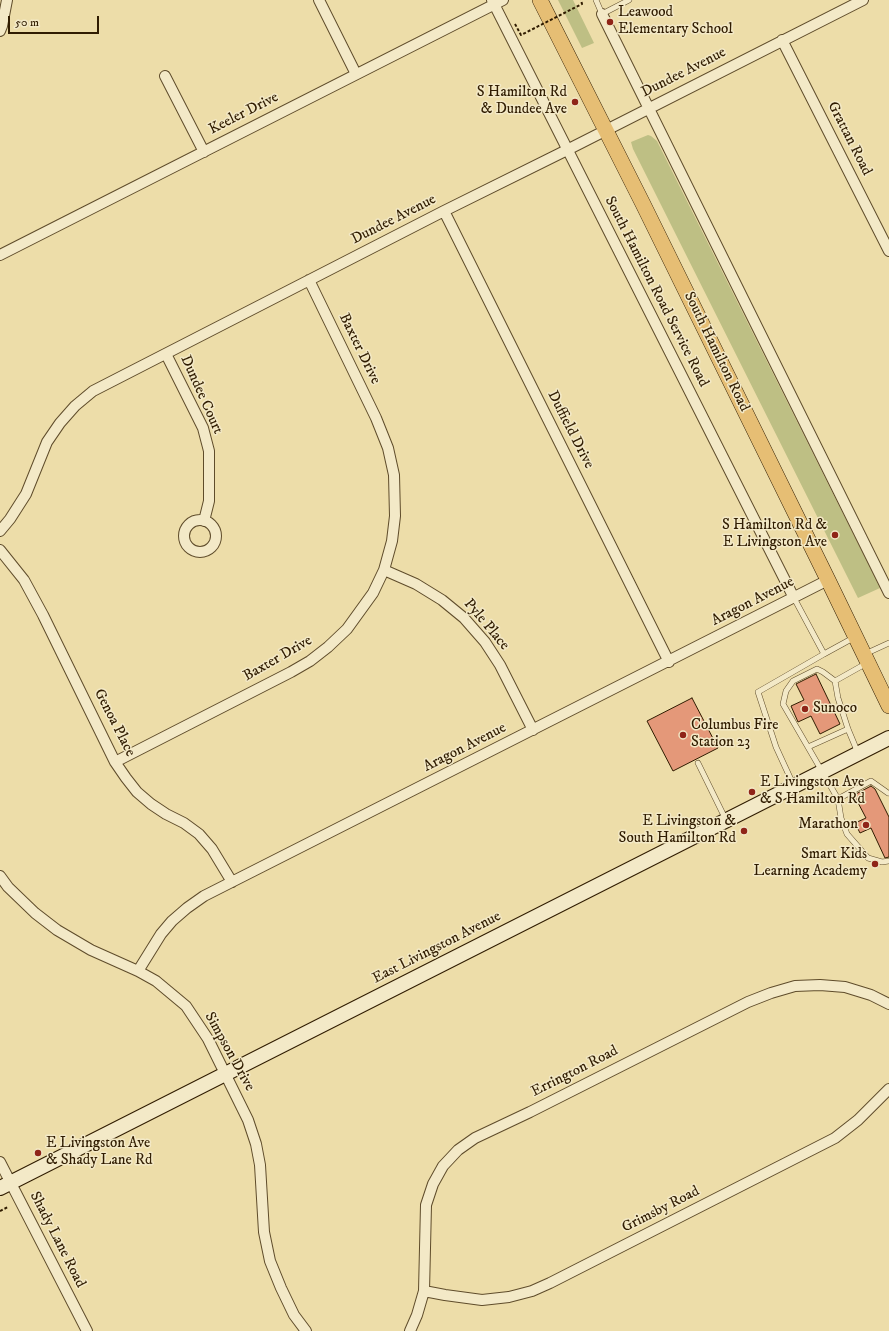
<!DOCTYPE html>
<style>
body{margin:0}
#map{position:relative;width:889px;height:1331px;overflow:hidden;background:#eddda9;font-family:"IM FELL DW Pica",serif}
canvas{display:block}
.scale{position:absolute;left:8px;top:16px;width:91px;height:18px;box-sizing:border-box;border:2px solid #301c01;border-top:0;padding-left:5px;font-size:12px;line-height:14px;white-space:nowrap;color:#301c01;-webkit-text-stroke:3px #f3e9c7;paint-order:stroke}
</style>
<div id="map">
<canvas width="889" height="1331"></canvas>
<div class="scale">50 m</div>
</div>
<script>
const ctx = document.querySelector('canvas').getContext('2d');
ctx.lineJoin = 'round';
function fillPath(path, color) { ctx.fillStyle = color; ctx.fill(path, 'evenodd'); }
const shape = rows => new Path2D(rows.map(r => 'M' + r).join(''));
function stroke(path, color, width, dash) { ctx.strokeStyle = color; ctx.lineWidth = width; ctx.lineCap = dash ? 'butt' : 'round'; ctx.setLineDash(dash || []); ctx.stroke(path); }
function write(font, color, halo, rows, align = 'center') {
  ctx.font = font + ' "IM FELL DW Pica",serif'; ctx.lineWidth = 3; ctx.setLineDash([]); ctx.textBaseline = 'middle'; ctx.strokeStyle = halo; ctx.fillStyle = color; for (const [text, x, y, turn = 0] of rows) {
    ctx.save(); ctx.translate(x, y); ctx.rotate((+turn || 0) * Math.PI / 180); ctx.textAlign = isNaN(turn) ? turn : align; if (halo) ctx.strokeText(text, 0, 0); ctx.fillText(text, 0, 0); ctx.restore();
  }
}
const green = shape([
 [558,0,573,0,594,43,582,48],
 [648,135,651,136,657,141,880,588,858,598,633,149,631,142]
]);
const building = shape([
 [816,674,840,724,820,734,811,716,798,722,791,706,804,700,796,684,816,674],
 [692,698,718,748,673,771,647,721,692,698],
 [871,786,875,789,889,817,889,857,885,858,871,828,860,833,855,823,866,818,854,795,871,786]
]);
const path = shape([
 [0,1211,8,1207]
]);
const service = shape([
 [596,0,602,14,629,0],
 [794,598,824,654,855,637],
 [865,654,889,643],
 [835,681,823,672,817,669,793,681,786,691,783,704,838,799,871,781,888,793],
 [808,747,848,729],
 [858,753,848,729,838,698,835,681,867,663],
 [698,763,726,820],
 [793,784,776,747,758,692,824,654],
 [838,799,841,818,847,834,868,858,882,862,889,861]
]);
const minor = shape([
 [319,0,356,74],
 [492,0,794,598],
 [602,14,889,593],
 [0,31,2,26,7,0],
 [782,40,889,251],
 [165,76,204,152],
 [444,211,669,662],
 [0,255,503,0],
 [166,354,203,428,209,451,209,501,204,521],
 '184 536a16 16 0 1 1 32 0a16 16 0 1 1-32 0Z',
 [0,531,10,519,26,494,47,442,60,423,75,406,93,391,444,211,567,150,863,0],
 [0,550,24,580,43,615,115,762,126,778,137,792,151,804,166,814,184,823,199,834,212,849,232,882],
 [384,570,416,584,442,600,464,618,485,642,500,665,533,730],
 [115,762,291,672,310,661,328,647,347,629,373,593,384,570,392,541,395,516,394,475,388,448,376,418,309,280],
 [0,876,8,887,35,913,57,930,91,950,138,971,156,981,186,1006,208,1039,248,1120,256,1144,260,1165,264,1232,270,1261,281,1288,294,1315,306,1331],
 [138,971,161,934,172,921,187,908,204,896,828,580],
 [0,1162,87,1331],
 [424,1291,445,1295,482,1300,509,1297,532,1291,550,1283,835,1138,858,1120,889,1089],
 [410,1331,417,1315,424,1291,426,1205,433,1184,443,1166,458,1150,475,1138,530,1112,748,1002,771,993,795,986,820,985,845,987,871,995,889,1004]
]);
const secondary = shape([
 [0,1188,889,738]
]);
const primary = shape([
 [540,0,643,204,828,580,889,706]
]);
const pathBridge = shape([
 [515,24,521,35,582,4,581,0]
]);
const markers = [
 [610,22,4,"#8f2418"],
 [575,102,4,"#8f2418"],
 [835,535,4,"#8f2418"],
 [805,709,4,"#8f2418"],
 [683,735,4,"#8f2418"],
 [752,792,4,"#8f2418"],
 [866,825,4,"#8f2418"],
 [744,831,4,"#8f2418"],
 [875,864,4,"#8f2418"],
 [38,1153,4,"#8f2418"]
];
const poiNames = [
 ["Leawood",618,13],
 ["Elementary School",618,30],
 ["S Hamilton Rd",567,93,"right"],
 ["& Dundee Ave",567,110,"right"],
 ["S Hamilton Rd &",827,526,"right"],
 ["E Livingston Ave",827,543,"right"],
 ["Sunoco",813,709],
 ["Columbus Fire",691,726],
 ["Station 23",691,743],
 ["E Livingston Ave",760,783],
 ["& S Hamilton Rd",760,800],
 ["E Livingston &",736,822,"right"],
 ["South Hamilton Rd",736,839,"right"],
 ["Marathon",858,825,"right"],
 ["Smart Kids",867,855,"right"],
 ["Learning Academy",867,872,"right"],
 ["E Livingston Ave",46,1144],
 ["& Shady Lane Rd",46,1161]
];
const streetNames = [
 ["Dundee Avenue",684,73,-27],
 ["Keeler Drive",244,114,-27],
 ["Grattan Road",849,139,63],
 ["Dundee Avenue",394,220,-27],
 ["South Hamilton Road Service Road",656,292,63],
 ["Baxter Drive",359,349,64],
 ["South Hamilton Road",716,352,64],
 ["Dundee Court",201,395,66],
 ["Duffield Drive",570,430,63],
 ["Aragon Avenue",753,602,-27],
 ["Pyle Place",486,625,50],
 ["Baxter Drive",278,659,-30],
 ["Genoa Place",114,723,63],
 ["Aragon Avenue",465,748,-27],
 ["East Livingston Avenue",437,948,-27],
 ["Simpson Drive",229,1052,61],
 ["Errington Road",575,1072,-27],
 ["Grimsby Road",661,1210,-27],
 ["Shady Lane Road",57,1240,63]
];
fillPath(green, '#bebf84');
fillPath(building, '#e49879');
stroke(building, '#301c01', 1);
stroke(service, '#5f4c2b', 6);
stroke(minor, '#5f4c2b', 12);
stroke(secondary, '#301c01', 16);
stroke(primary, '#301c01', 16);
stroke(path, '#301c01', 2, [3, 2]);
stroke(service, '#f3e9c7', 5);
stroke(minor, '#f3e9c7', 10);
stroke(secondary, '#f3e9c7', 14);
stroke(primary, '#e6be74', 15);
stroke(pathBridge, '#301c01', 2, [3, 2]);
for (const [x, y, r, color] of markers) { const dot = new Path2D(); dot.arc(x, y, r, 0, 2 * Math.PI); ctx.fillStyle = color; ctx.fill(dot); stroke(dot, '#f3e9c7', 1.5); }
write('15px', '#301c01', '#f3e9c7', poiNames, 'left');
write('15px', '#301c01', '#f3e9c7', streetNames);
</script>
